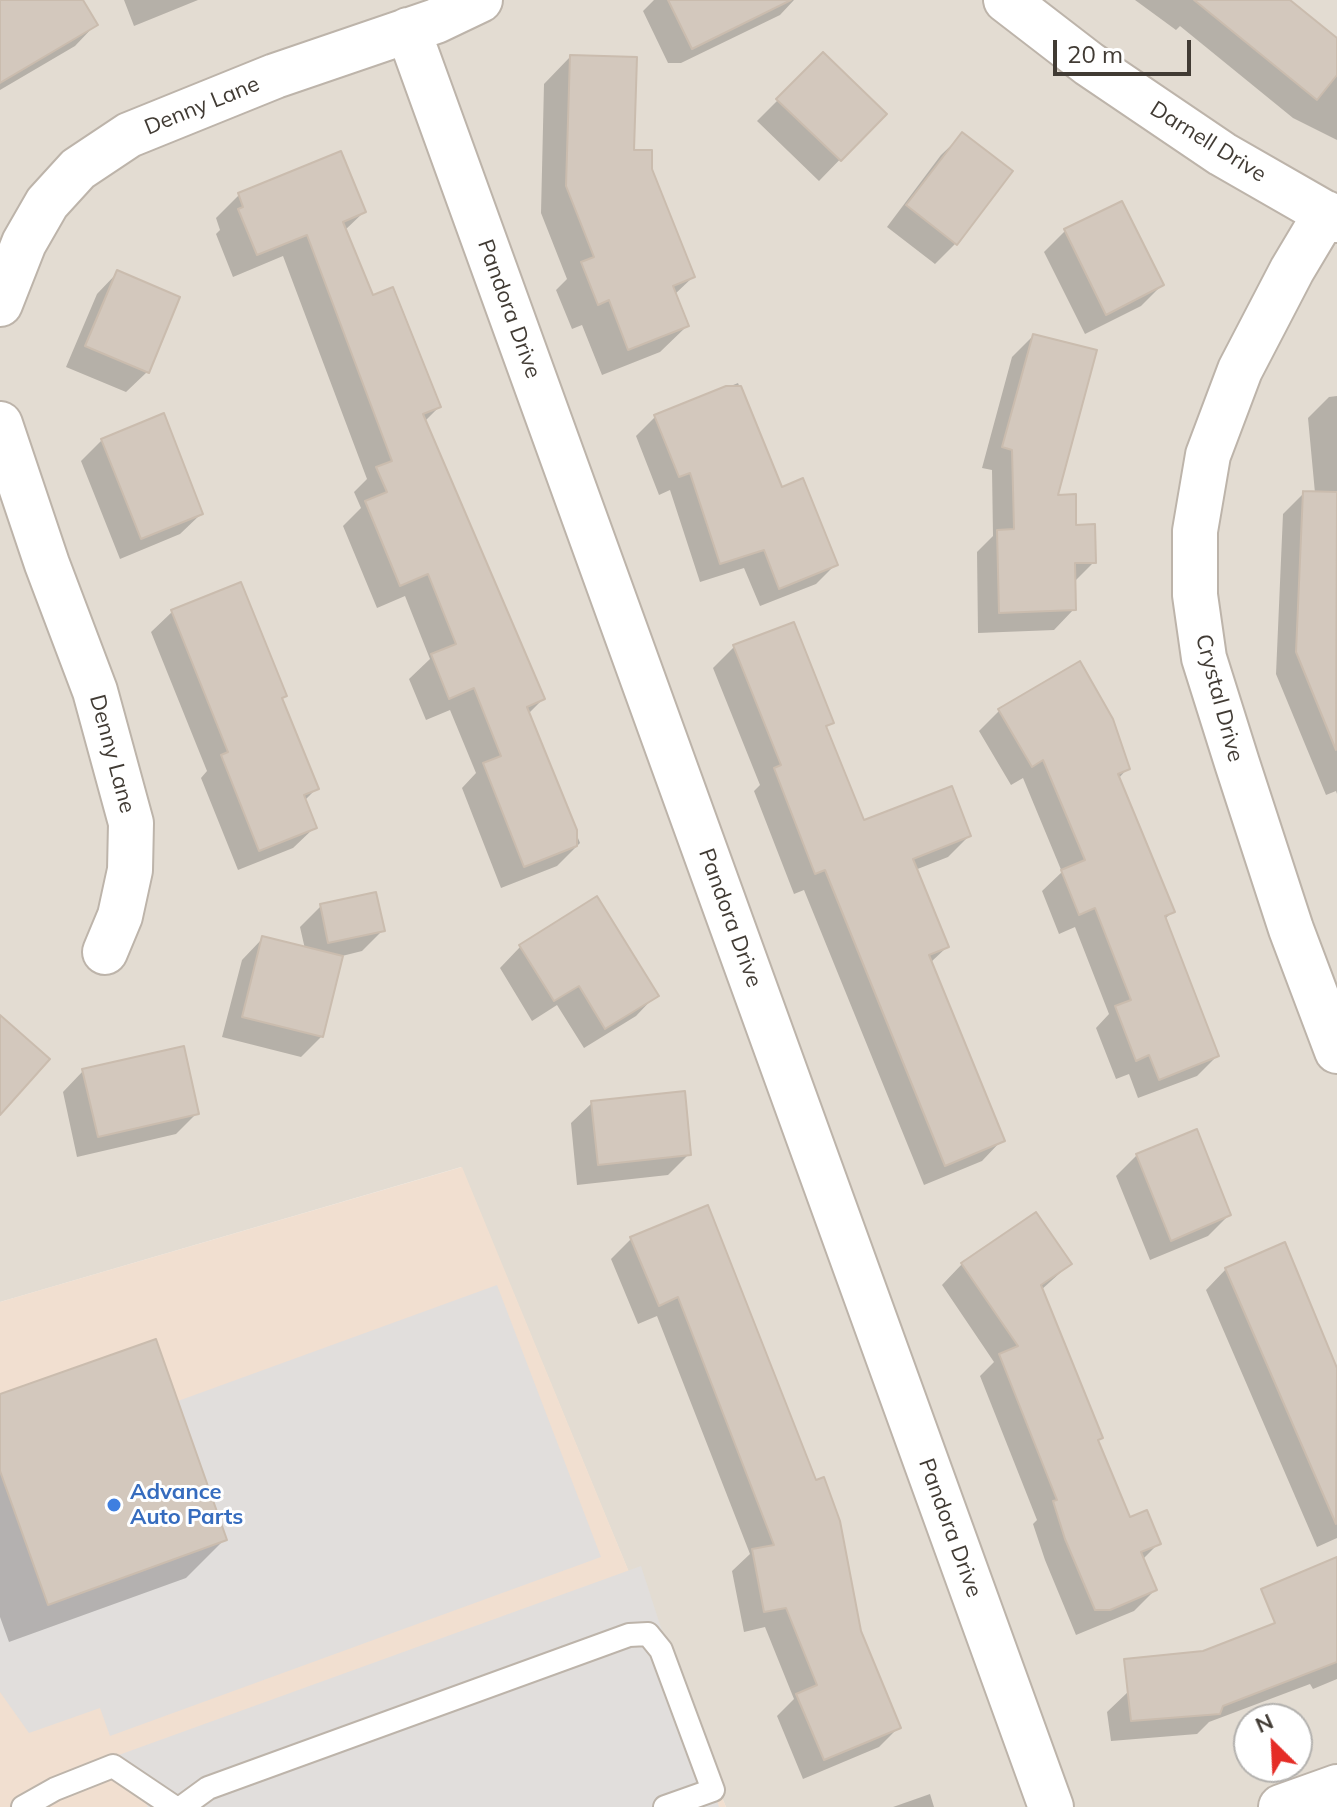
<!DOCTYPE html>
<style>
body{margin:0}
#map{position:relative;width:1337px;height:1807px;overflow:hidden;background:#f0ebe4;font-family:Mulish,sans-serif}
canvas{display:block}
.north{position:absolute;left:1233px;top:1703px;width:80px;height:80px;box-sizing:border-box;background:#fff;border:2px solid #b3b1ae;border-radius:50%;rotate:336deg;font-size:22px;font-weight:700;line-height:32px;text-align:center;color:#413b34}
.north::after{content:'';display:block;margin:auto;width:28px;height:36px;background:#e52c26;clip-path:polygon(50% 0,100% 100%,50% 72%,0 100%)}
.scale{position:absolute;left:1053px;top:40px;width:138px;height:36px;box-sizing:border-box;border:4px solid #413b34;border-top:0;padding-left:10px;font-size:24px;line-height:28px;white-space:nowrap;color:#413b34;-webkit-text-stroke:6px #fff;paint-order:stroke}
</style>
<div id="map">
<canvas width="1337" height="1807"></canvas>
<div class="north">N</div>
<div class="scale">20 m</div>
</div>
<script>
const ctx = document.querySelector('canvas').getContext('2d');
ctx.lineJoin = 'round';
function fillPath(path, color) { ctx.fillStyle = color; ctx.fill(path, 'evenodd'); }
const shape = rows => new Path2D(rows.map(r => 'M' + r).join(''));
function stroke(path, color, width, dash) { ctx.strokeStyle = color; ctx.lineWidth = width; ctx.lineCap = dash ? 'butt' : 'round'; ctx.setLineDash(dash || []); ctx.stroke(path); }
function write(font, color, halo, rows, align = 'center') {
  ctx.font = font + ' Mulish,sans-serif'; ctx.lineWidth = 6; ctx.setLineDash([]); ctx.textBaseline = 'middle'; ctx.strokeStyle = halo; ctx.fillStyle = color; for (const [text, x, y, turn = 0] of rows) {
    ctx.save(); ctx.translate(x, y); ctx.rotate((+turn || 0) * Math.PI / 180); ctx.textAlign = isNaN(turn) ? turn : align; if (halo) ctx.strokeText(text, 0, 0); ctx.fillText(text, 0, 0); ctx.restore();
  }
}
const residential = shape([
 [0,0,1337,0,1337,1807,726,1807,461,1167,0,1302],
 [1249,1719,1297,1719,1297,1767,1249,1767]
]);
const commercial = shape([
 [462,1167,726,1807,0,1807,0,1302]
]);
const parking = shape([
 [497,1285,601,1557,110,1736,100,1708,29,1733,0,1692,0,1471,227,1540,178,1401],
 [641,1566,719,1807,148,1807,116,1756]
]);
const shadow = shape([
 [13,0,81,0,95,25,75,46,0,90,0,8],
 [124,0,198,0,134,26],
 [654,0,794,0,780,15,681,63,668,63,643,11],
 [1135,0,1287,0,1337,40,1337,140,1293,118,1180,26,1176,30],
 [823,55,884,114,819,181,757,121],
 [570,57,632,152,693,277,674,295,687,326,660,352,602,375,582,325,572,329,556,290,567,279,541,213,544,84],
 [962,135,956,243,935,264,887,227,941,155],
 [239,195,364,212,344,231,372,298,439,407,424,422,543,699,528,714,580,843,557,866,501,888,462,788,476,773,450,710,426,720,409,679,430,659,405,596,377,608,343,526,361,508,354,492,367,479,283,256,233,277,216,234,220,230,216,218],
 [1065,231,1162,285,1141,306,1085,334,1044,252],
 [117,273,147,372,126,392,66,367,97,294],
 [1033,336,1056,497,1094,562,1074,582,1074,609,1054,630,978,633,977,552,993,536,992,470,982,468,1012,357],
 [738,383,781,489,836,564,816,584,760,606,744,568,700,582,670,490,659,495,636,436,655,417],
 [1337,396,1337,794,1336,791,1326,795,1276,674,1283,514,1304,493,1315,493,1308,418,1329,397],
 [102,440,201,514,180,534,120,559,81,461],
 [172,612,285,696,281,700,316,789,304,801,314,828,293,848,238,870,201,778,207,771,151,632],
 [734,647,831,722,825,729,862,823,969,836,948,857,915,870,947,947,930,963,1002,1140,982,1161,924,1185,804,890,794,894,754,791,760,785,713,668],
 [999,711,1128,768,1118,779,1172,912,1165,919,1217,1056,1197,1076,1138,1098,1129,1074,1116,1079,1096,1028,1109,1014,1075,927,1059,934,1042,891,1062,872,1023,778,1011,785,979,731],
 [321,906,383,930,362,951,342,956,322,1036,301,1057,222,1037,242,960,262,939,305,949,300,927],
 [520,947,656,995,636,1016,584,1048,557,1005,532,1021,500,968],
 [83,1071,197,1113,176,1134,77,1157,63,1092],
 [592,1103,689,1154,668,1175,577,1185,571,1123],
 [1137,1155,1229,1215,1208,1236,1150,1260,1116,1176],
 [707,1207,859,1631,899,1727,879,1747,803,1779,777,1716,794,1699,765,1627,744,1632,732,1571,750,1554,657,1316,638,1324,611,1259,631,1239],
 [1284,1245,1337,1373,1337,1538,1317,1547,1206,1290,1226,1269],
 [962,1264,1070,1264,1041,1290,1100,1438,1096,1442,1128,1519,1159,1543,1142,1560,1155,1590,1134,1611,1076,1635,1045,1560,1033,1524,1037,1520,980,1376,994,1362,942,1285],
 [0,1397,225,1539,186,1578,9,1642,0,1617],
 [1337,1605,1337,1679,1313,1689,1310,1684,1209,1722,1197,1734,1111,1741,1107,1712,1129,1691],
 [930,1794,934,1807,893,1807]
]);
const building = shape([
 [0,0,83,0,98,25,0,83,0,0],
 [668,0,791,0,692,49,668,0],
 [1194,0,1290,0,1337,38,1337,75,1317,100,1194,0],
 [823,52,887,114,841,161,776,99,823,52],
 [570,55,637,57,634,150,652,150,652,169,695,277,673,286,689,326,628,350,609,300,598,305,581,262,594,257,566,186,570,55],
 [962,132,1013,171,957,245,906,205,962,132],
 [341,151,366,212,343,222,373,295,393,287,441,407,423,414,545,699,527,707,577,830,577,846,524,867,483,763,501,756,474,688,449,699,431,654,456,644,428,574,400,586,365,501,387,492,376,467,392,461,307,235,257,255,238,209,243,207,238,193,341,151],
 [1122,201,1164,285,1106,315,1064,229,1122,201],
 [117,270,180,297,149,373,85,346,117,270],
 [1033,334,1097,350,1058,495,1076,494,1076,525,1095,524,1096,563,1075,563,1076,610,999,613,997,530,1014,529,1012,450,1002,447,1033,334],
 [726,386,741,386,782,487,803,478,838,565,779,589,764,550,720,564,690,473,679,477,654,415,726,386],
 [164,413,203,514,141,539,101,439,164,413],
 [1303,491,1337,492,1336,750,1296,652,1303,491],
 [241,582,287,696,282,698,319,789,304,795,317,828,259,851,221,755,228,752,171,610,241,582],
 [794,622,834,723,826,726,864,820,952,786,971,836,913,859,949,947,929,955,1005,1141,945,1166,825,870,815,874,774,768,781,765,733,645,794,622],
 [1080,661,1113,719,1130,769,1118,774,1175,912,1165,916,1219,1056,1159,1080,1149,1055,1136,1061,1115,1006,1131,1000,1095,908,1079,915,1061,870,1085,860,1043,760,1032,767,998,709,1080,661],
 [376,892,385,931,328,943,320,904,376,892],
 [597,896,659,996,605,1029,579,986,554,1001,519,945,597,896],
 [262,936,343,956,323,1037,242,1017,262,936],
 [0,1015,50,1059,0,1115,0,1015],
 [184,1046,199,1114,98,1137,82,1069,184,1046],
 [685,1091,691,1155,598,1165,591,1101,685,1091],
 [1197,1129,1231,1215,1171,1241,1136,1154,1197,1129],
 [708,1205,816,1480,824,1477,840,1521,861,1631,901,1728,824,1760,796,1694,817,1685,786,1608,764,1612,752,1549,774,1545,678,1297,659,1306,630,1237,708,1205],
 [1036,1212,1072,1264,1041,1285,1103,1438,1098,1440,1130,1517,1147,1510,1161,1544,1141,1552,1157,1590,1110,1610,1095,1610,1065,1539,1053,1501,1057,1500,999,1354,1018,1346,961,1263,1036,1212],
 [1285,1242,1337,1368,1336,1524,1225,1268,1285,1242],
 [156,1339,227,1540,48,1605,0,1471,0,1394,156,1339],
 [1337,1557,1337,1662,1223,1706,1220,1714,1131,1721,1124,1659,1203,1651,1275,1623,1261,1589,1337,1557]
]);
const service = shape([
 [23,1807,55,1789,113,1766,174,1807],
 [182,1807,208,1788,629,1635,648,1634,661,1650,713,1790,665,1807]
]);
const minor = shape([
 [1006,0,1089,64,1222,154,1337,220],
 [408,30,1051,1807],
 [1326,213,1292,270,1240,370,1208,455,1195,531,1195,595,1204,658,1237,763,1291,929,1337,1051],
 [0,304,24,243,47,203,78,169,129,135,275,76,436,21,480,0],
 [0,424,47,564,95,691,131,823,130,870,120,916,105,952],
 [1281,1807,1337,1787]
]);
const markers = [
 [114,1505,8,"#3f7fe0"]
];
const streetNames = [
 ["Denny Lane",202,106,-22],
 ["Darnell Drive",1208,142,32],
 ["Pandora Drive",509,309,70],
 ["Crystal Drive",1219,698,75],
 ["Denny Lane",112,754,75],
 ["Pandora Drive",730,918,70],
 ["Pandora Drive",950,1528,70]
];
const shopNames = [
 ["Advance",130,1492],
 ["Auto Parts",130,1517]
];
fillPath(residential, '#e3dcd2');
fillPath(commercial, '#f1dfd0');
fillPath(parking, '#e1dedc');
fillPath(shadow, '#0003');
fillPath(building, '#d3c8bd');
stroke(building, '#cabcae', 2);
stroke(service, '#bdb4aa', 26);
stroke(minor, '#bdb4aa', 48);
stroke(service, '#fff', 22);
stroke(minor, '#fff', 44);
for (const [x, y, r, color] of markers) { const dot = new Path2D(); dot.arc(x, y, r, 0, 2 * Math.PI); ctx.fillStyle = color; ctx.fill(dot); stroke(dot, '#fff', 3); }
write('22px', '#413b34', '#fff', streetNames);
write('bold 22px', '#366cbe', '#fff', shopNames, 'left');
</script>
